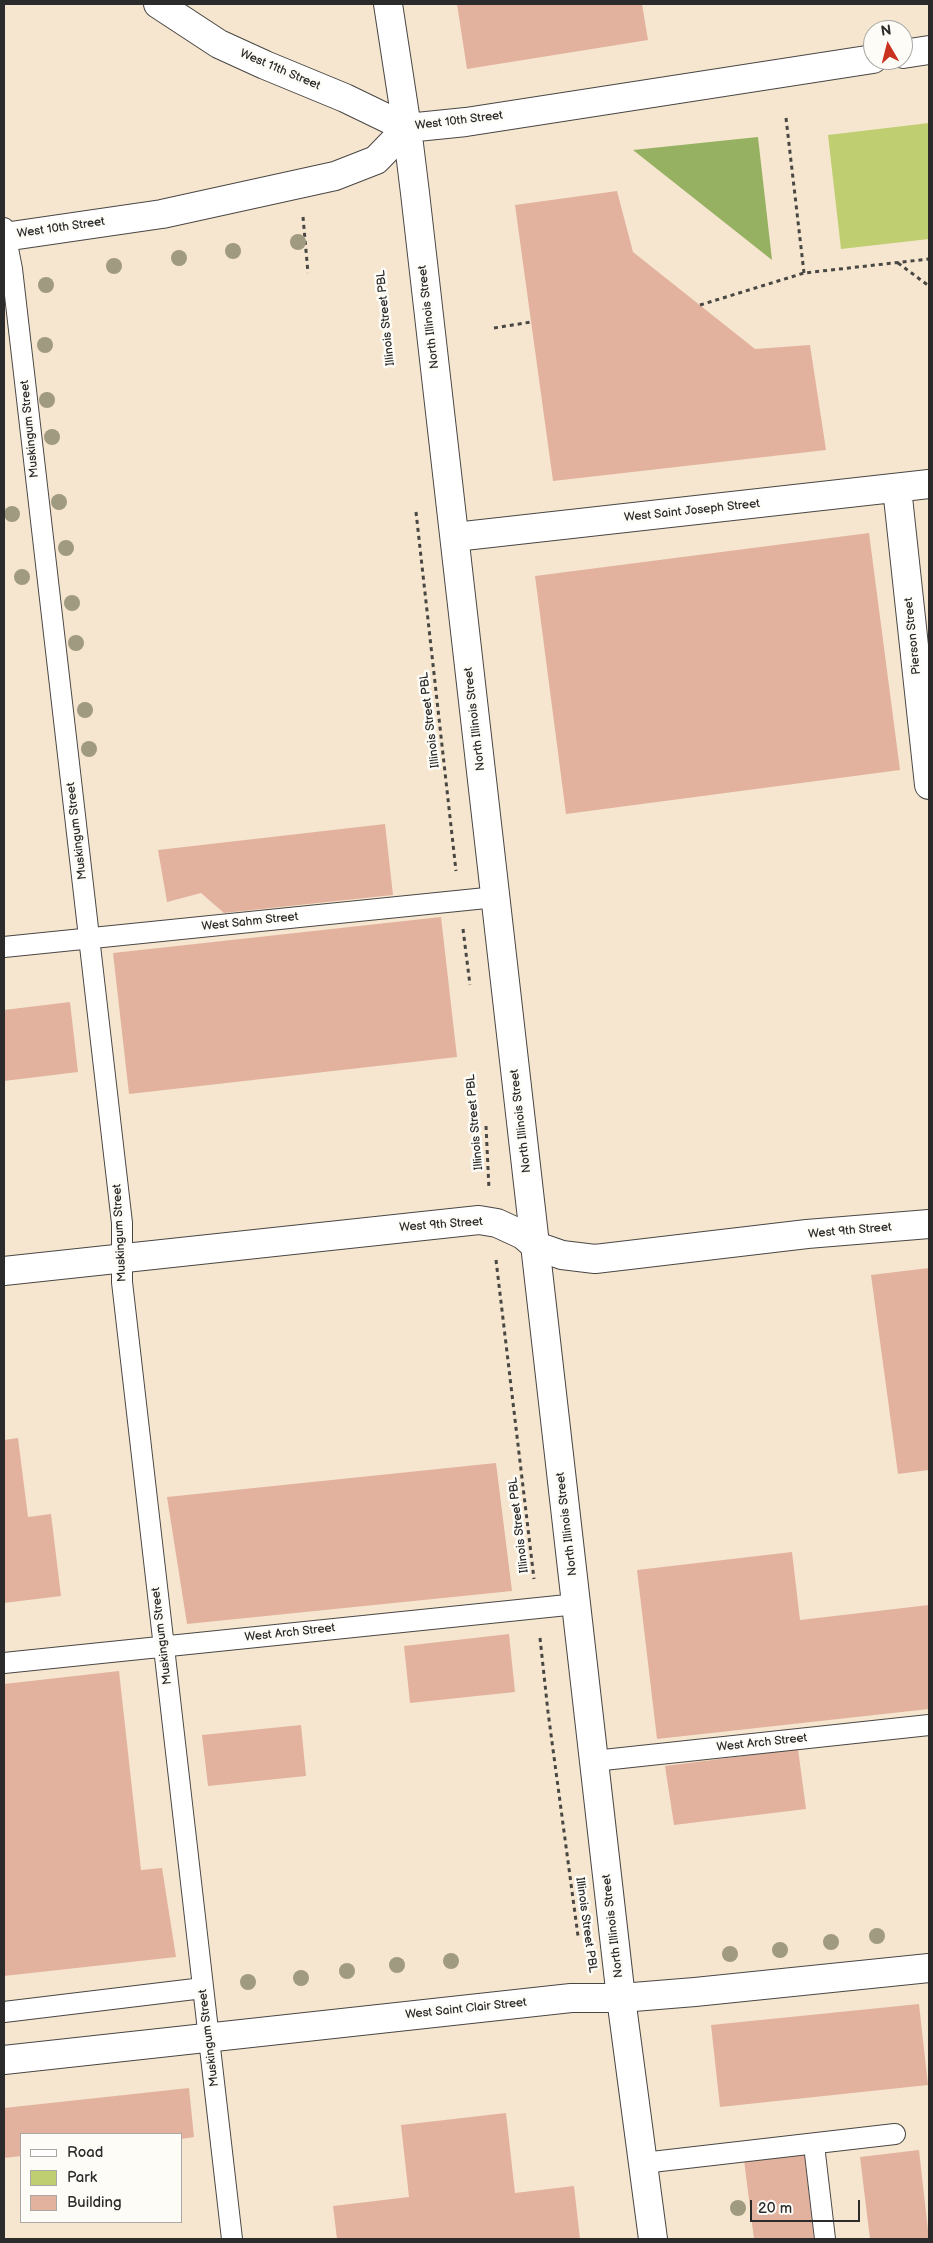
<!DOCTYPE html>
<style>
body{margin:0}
#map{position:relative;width:933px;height:2243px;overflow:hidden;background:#f6e6cf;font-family:"Balsamiq Sans",sans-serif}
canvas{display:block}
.frame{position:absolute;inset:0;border:5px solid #2b2b2b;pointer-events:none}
.legend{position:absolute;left:20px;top:2133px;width:162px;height:90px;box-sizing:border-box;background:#fdfcf7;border:1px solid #a9a8a5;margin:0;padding:6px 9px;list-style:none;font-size:15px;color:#2b2b2b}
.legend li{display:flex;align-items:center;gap:10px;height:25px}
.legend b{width:25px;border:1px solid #a9a8a5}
.north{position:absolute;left:863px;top:20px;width:50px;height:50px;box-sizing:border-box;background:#fdfcf7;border:1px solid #a9a8a5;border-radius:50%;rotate:352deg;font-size:14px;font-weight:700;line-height:20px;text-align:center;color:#2b2b2b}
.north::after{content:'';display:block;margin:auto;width:18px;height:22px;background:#c8321e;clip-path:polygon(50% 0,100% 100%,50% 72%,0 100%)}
.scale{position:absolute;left:750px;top:2200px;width:110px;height:22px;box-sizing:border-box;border:2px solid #2b2b2b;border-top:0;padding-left:6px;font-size:15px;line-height:18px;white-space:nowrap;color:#2b2b2b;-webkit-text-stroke:4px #fdfcf7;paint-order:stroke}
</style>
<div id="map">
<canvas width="933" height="2243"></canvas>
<div class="frame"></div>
<ul class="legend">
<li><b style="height:6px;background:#fff"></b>Road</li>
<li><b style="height:14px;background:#bfce70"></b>Park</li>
<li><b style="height:14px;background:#e2b29f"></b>Building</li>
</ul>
<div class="north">N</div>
<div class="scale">20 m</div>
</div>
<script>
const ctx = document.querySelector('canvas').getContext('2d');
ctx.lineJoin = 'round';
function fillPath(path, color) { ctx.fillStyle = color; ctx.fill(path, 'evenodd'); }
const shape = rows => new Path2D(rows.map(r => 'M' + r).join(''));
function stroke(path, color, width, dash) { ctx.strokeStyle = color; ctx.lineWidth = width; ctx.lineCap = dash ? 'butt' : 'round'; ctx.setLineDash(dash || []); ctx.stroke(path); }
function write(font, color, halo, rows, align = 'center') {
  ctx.font = font + ' "Balsamiq Sans",sans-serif'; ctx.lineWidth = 5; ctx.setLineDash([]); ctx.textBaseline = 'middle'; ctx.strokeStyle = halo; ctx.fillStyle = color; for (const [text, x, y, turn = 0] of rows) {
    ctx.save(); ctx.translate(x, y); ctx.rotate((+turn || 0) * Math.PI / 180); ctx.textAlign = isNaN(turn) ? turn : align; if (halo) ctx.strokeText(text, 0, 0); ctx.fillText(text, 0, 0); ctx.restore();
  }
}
const green = shape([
 [929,123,929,239,841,249,828,135]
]);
const forest = shape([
 [758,137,772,260,633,150]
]);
const building = shape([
 [457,4,642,4,648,40,467,69],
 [617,191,633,252,755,349,810,345,826,450,553,481,515,205],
 [869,533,900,770,566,814,535,576],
 [385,824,393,895,224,913,201,893,167,902,158,850],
 [441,917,457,1057,129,1094,113,953],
 [70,1002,78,1072,4,1081,4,1010],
 [929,1268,929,1470,898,1474,871,1275],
 [18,1438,28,1517,51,1514,61,1596,4,1603,4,1440],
 [496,1463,512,1591,187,1624,167,1497],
 [792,1552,800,1620,929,1605,929,1709,657,1739,637,1570],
 [509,1634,515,1692,410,1703,404,1646],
 [119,1671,141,1870,162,1868,176,1957,4,1976,4,1684],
 [301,1725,306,1776,208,1786,202,1735],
 [798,1749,806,1809,674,1825,665,1766],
 [919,2004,928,2085,720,2107,711,2025],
 [189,2088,194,2137,181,2139,181,2134,21,2134,21,2156,4,2158,4,2108],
 [506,2113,515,2193,574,2186,580,2239,337,2239,333,2206,409,2197,401,2125],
 [919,2150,929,2239,870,2239,860,2157],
 [804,2152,814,2239,754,2239,744,2160]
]);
const path = shape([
 [786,118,804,273],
 [303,217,308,273],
 [898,263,929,286],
 [700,305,804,273,929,259],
 [494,328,531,322],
 [416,512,456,871],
 [463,929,470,985],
 [486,1126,489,1189],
 [496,1260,534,1579],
 [540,1638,548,1712,578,1936]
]);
const service = shape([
 [4,228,12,269,114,1154,122,1223,122,1282,232,2239],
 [4,947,496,897],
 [4,1663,577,1604],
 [594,1761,929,1725],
 [4,2012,203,1988],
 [814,2145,825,2239],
 [643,2163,895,2134]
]);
const minor = shape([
 [897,488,929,785],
 [455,537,929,484],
 [4,1271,479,1220,497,1223,523,1235,536,1246,562,1255,595,1259,807,1234,929,1224]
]);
const tertiary = shape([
 [4,2060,571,1998,621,1998,695,1992,929,1968]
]);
const secondary = shape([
 [158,4,219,44,265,65,345,98,407,128],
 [388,4,407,128,415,193,621,1998,653,2239],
 [903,54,929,50],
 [407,128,466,122,873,59]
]);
const primary = shape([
 [4,237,162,214,335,176,376,160,407,128]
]);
const trees = [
 [298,242],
 [233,251],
 [179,258],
 [114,266],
 [46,285],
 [45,345],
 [47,400],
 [52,437],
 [59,502],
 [12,514],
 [66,548],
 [22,577],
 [72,603],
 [76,643],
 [85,710],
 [89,749],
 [877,1936],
 [831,1942],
 [780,1950],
 [730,1954],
 [451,1961],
 [397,1965],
 [347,1971],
 [301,1978],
 [248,1982],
 [738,2208]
];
const streetNames = [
 ["West 11th Street",280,70,23],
 ["West 10th Street",459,121,-7],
 ["West 10th Street",61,228,-8],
 ["North Illinois Street",429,317,-97],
 ["Illinois Street PBL",386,318,-96],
 ["Muskingum Street",30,429,-96],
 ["West Saint Joseph Street",692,511,-6],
 ["Pierson Street",913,636,-96],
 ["North Illinois Street",475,719,-97],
 ["Illinois Street PBL",430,720,-97],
 ["Muskingum Street",77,831,-97],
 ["West Sahm Street",250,922,-6],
 ["North Illinois Street",521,1121,-97],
 ["Illinois Street PBL",475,1122,-95],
 ["West 9th Street",441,1225,-4],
 ["West 9th Street",850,1231,-5],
 ["Muskingum Street",120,1233,-93],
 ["North Illinois Street",567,1524,-97],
 ["Illinois Street PBL",519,1525,-97],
 ["West Arch Street",290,1633,-6],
 ["Muskingum Street",162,1636,-97],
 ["West Arch Street",762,1743,-6],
 ["Illinois Street PBL",586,1925,82],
 ["North Illinois Street",613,1926,-97],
 ["West Saint Clair Street",466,2009,-6],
 ["Muskingum Street",209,2038,-97]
];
fillPath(green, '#bfce70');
fillPath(forest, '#97b162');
fillPath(building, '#e2b29f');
stroke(service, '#494744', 22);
stroke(minor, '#494744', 30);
stroke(tertiary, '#494744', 30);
stroke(secondary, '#494744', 30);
stroke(primary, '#494744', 30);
stroke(path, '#494744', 3, [4, 4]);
stroke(service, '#fff', 20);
stroke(minor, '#fff', 28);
stroke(tertiary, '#fff', 28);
stroke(secondary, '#fff', 28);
stroke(primary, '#fff', 28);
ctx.fillStyle = '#9f9a80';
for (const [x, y] of trees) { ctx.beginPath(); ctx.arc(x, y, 8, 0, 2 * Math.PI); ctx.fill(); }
write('12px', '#2b2b2b', '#fdfcf7', streetNames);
</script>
